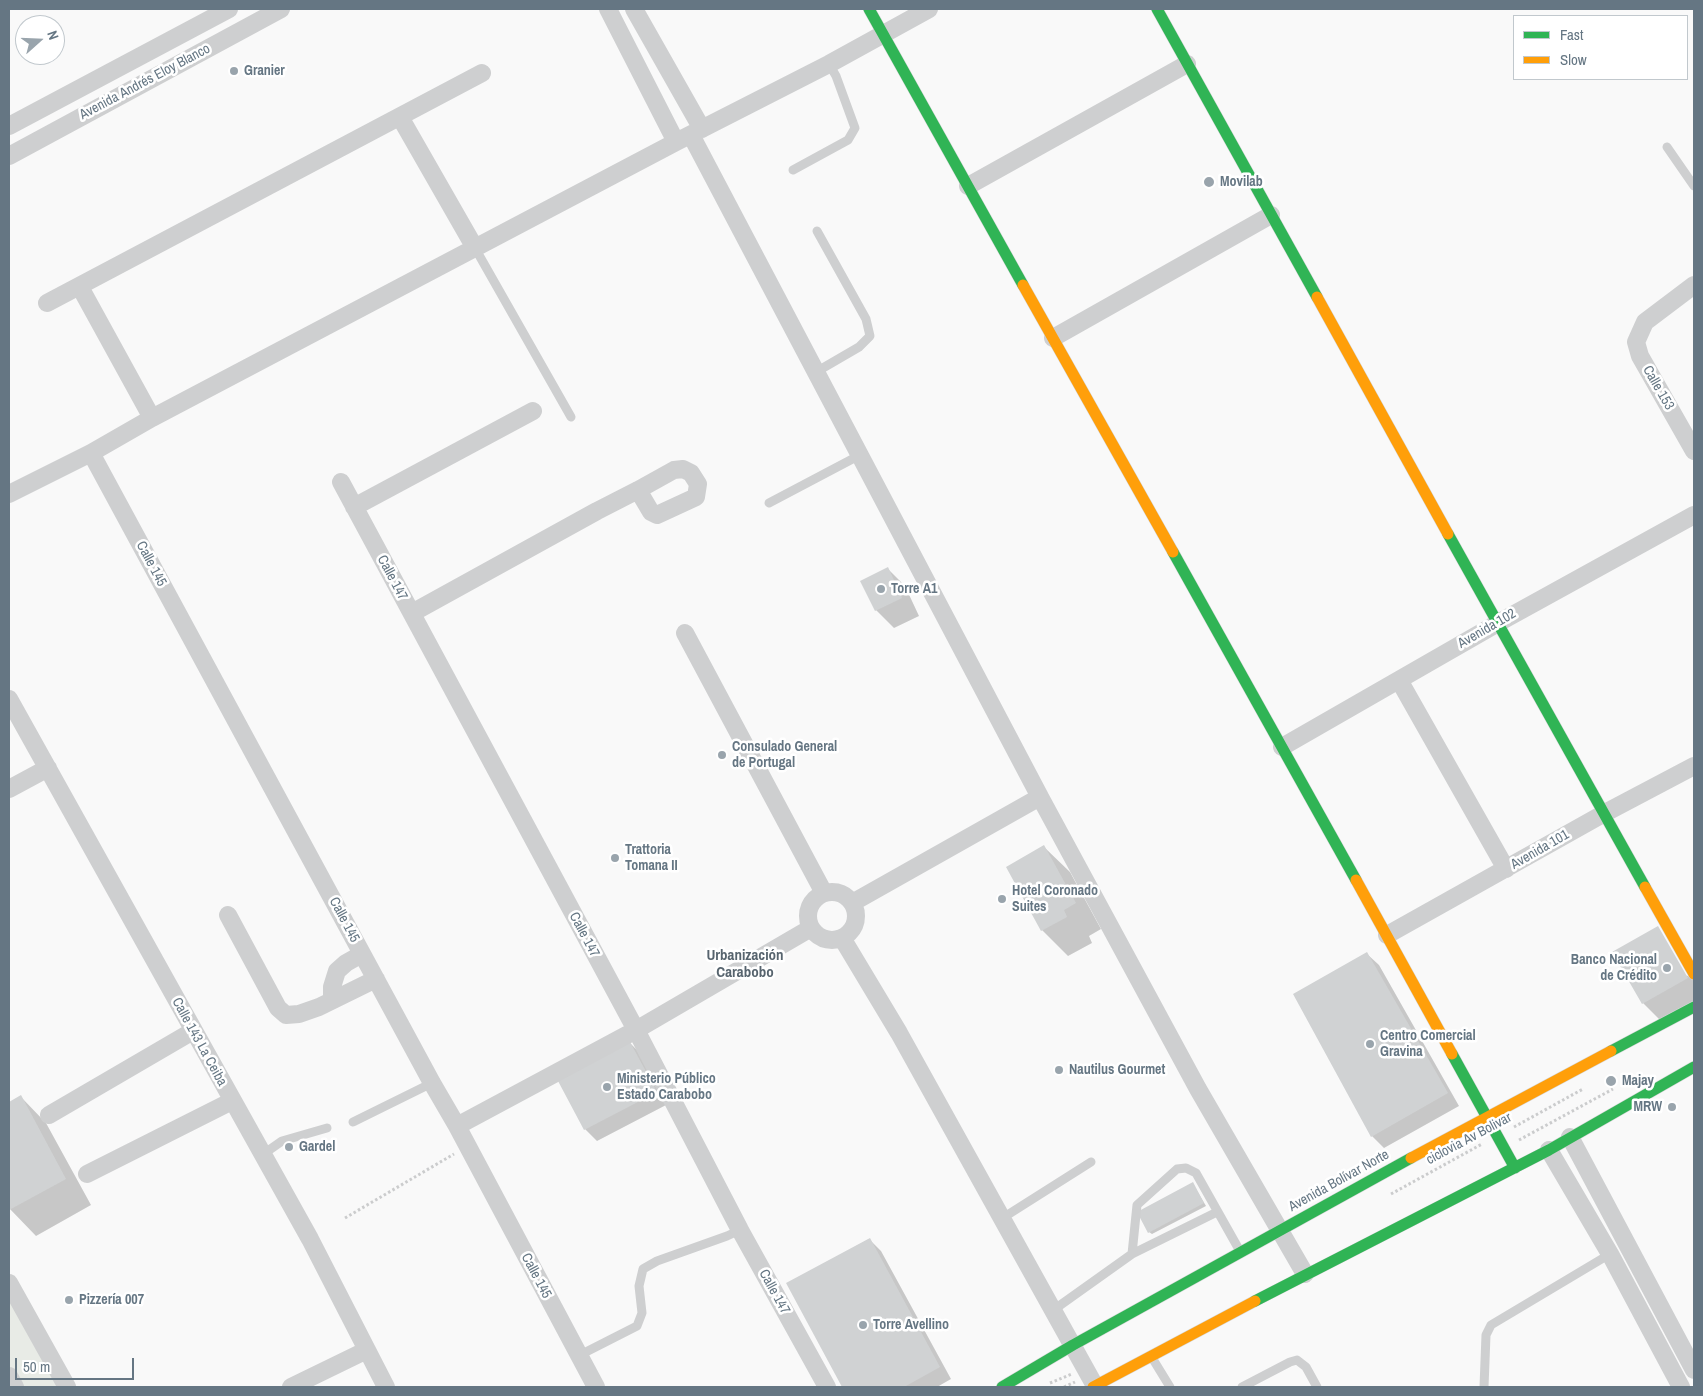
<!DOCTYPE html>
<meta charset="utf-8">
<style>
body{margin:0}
#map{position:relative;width:1703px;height:1396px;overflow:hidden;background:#f9f9f9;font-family:"Archivo Narrow",sans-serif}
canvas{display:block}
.frame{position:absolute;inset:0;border:10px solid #657683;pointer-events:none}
.legend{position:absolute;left:1513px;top:15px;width:175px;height:65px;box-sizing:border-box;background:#fff;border:1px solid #c1c8cd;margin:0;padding:6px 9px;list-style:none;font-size:15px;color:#657683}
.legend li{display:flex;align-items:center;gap:10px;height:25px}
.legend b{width:25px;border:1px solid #c1c8cd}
.north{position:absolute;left:15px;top:15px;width:50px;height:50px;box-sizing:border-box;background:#fff;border:1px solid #c1c8cd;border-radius:50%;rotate:70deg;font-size:14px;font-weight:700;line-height:20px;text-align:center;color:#657683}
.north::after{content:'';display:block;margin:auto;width:18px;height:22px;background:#99a4ac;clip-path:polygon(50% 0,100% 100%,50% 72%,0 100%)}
.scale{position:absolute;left:15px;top:1358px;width:119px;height:22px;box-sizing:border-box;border:2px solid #657683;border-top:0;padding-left:6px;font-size:15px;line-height:18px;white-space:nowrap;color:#657683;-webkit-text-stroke:4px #fff;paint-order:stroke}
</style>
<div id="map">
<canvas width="1703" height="1396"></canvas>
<div class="frame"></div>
<ul class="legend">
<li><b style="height:6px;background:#30b455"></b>Fast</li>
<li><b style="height:6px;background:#ff9f0a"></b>Slow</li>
</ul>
<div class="north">N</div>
<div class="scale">50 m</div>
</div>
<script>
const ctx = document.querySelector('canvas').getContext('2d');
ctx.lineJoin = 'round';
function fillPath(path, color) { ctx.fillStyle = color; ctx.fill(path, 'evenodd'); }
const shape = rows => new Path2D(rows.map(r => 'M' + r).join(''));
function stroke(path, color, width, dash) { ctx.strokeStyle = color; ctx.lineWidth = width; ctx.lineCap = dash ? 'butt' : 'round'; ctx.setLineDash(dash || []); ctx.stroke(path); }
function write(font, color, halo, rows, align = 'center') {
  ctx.font = font + ' "Archivo Narrow",sans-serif'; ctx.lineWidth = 5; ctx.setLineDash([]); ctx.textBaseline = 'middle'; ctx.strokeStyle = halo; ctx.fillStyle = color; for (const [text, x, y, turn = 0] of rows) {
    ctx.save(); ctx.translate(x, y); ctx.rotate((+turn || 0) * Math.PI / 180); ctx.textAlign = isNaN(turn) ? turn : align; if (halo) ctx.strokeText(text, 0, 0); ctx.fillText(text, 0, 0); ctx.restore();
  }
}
const green = shape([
 [9,1285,66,1387,17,1387,9,1372]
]);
const shadow = shape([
 [887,568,905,586,919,616,894,628,876,610],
 [1044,847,1070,872,1101,929,1089,936,1092,943,1068,956,1042,930],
 [1614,952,1694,978,1694,1002,1661,1021,1643,1003],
 [1367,954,1379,965,1459,1106,1384,1148,1372,1136],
 [630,1043,642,1055,668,1104,597,1141,585,1129],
 [21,1097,46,1123,91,1205,36,1236,9,1208,9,1103],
 [1193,1184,1206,1206,1152,1234,1149,1232],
 [869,1239,881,1251,951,1379,937,1387,844,1387,788,1284]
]);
const building = shape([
 [888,567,902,598,875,611,860,581],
 [1044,845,1076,903,1064,910,1067,917,1041,931,1006,867],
 [1658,926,1688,978,1642,1004,1612,952],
 [1367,952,1448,1093,1371,1137,1293,994],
 [630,1042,657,1092,584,1130,558,1081],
 [21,1095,66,1179,9,1210,9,1102],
 [1193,1182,1204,1203,1148,1233,1137,1212],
 [870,1238,940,1367,904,1387,842,1387,786,1283]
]);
const path = shape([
 [1514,1127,1583,1089],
 [1519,1140,1613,1089],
 [1391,1194,1482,1144],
 [345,1218,454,1154],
 [1050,1383,1072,1374],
 [1064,1387,1075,1382]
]);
const lane = shape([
 [1667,147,1694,186],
 [793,170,848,140,855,128,836,76,829,64],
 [475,248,571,417],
 [816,372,859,347,870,336,866,319,817,231],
 [769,503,860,455],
 [353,1122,432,1083],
 [262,1155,282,1141,327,1128],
 [1001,1219,1091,1162],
 [1132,1254,1137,1205,1177,1169,1186,1168,1196,1173,1241,1253],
 [1052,1311,1132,1254,1217,1212],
 [578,1356,637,1326,642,1313,639,1286,643,1269,657,1261,727,1236,740,1230],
 [1151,1356,1170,1387],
 [1242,1387,1290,1362,1297,1360,1306,1367,1317,1387],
 [1484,1387,1486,1335,1491,1325,1610,1254]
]);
const street = shape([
 [608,9,676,142],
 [634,9,702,129],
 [400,117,475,248],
 [9,126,229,9],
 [691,135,1040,797,852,903],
 [9,156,281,9],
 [968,186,1187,64],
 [1694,285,1645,322,1636,342,1640,356,1694,451],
 [80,287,152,418],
 [47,303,482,73],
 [1053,338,1271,215],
 [91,453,432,1083,457,1126,596,1387],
 [341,482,636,1030,740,1230,827,1387],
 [9,494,91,453,152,418,676,142,829,64,929,9],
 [354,507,533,411],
 [412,613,597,511,638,490,674,470,683,469,691,473,698,484,696,497,657,515,651,512,638,490],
 [685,633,824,893],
 [1399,680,1506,869],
 [9,699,310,1239,386,1387],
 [1282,747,1498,623,1694,515],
 [9,789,48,768],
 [1040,797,1198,1089,1305,1274],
 '808 916a24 24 0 1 1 48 0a24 24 0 1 1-48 0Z',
 [228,915,278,1008,286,1015,299,1014,319,1007,376,979],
 [1387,935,1603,814,1694,766],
 [842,938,899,1033,1095,1386],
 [332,999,332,987,337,971,346,963,362,954],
 [49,1115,193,1031],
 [457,1126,636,1030,811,928],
 [1570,1137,1694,1370],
 [1549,1150,1610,1254,1681,1387],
 [87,1174,232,1101],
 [9,1283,67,1387],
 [9,1376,15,1387],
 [291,1387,367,1350]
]);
const fast = shape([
 [869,9,1023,285],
 [1157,9,1317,297],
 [1448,534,1645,887],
 [1173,552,1356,880],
 [1611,1051,1694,1007],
 [1452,1054,1515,1168],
 [1255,1301,1549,1150,1694,1067],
 [1002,1387,1073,1345,1411,1158]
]);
const slow = shape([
 [1023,285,1173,552],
 [1317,297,1448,534],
 [1356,880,1452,1054],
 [1645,887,1694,974],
 [1411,1158,1611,1051],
 [1093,1387,1255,1301]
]);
const markers = [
 [234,71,5,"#99a4ac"],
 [1209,182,6,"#99a4ac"],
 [881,589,5,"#99a4ac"],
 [722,755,5,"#99a4ac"],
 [615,858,5,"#99a4ac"],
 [1002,899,5,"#99a4ac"],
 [1667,968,5,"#99a4ac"],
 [1370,1044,5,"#99a4ac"],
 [1059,1070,5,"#99a4ac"],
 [1611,1081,6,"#99a4ac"],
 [607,1087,5,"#99a4ac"],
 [1672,1107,5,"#99a4ac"],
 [289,1147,5,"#99a4ac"],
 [69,1300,5,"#99a4ac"],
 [863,1325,5,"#99a4ac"]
];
const poiNames = [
 ["Granier",244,71],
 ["Movilab",1220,182],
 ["Torre A1",891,589],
 ["Consulado General",732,747],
 ["de Portugal",732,763],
 ["Trattoria",625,850],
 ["Tomana II",625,866],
 ["Hotel Coronado",1012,891],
 ["Suites",1012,907],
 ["Banco Nacional",1657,960,"right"],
 ["de Crédito",1657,976,"right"],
 ["Centro Comercial",1380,1036],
 ["Gravina",1380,1052],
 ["Nautilus Gourmet",1069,1070],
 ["Ministerio Público",617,1079],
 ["Estado Carabobo",617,1095],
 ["Majay",1622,1081],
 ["MRW",1662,1107,"right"],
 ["Gardel",299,1147],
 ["Pizzería 007",79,1300],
 ["Torre Avellino",873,1325]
];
const streetNames = [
 ["Avenida Andrés Eloy Blanco",145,82,-28],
 ["Calle 153",1658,388,60],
 ["Calle 145",151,564,62],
 ["Calle 147",392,578,62],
 ["Avenida 102",1487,629,-30],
 ["Avenida 101",1540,850,-30],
 ["Calle 145",344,920,62],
 ["Calle 147",584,935,62],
 ["Calle 143 La Ceiba",199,1042,61],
 ["ciclovia Av Bolivar",1469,1139,-28],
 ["Avenida Bolívar Norte",1339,1181,-29],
 ["Calle 145",536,1276,62],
 ["Calle 147",774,1292,61]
];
const neighbourhoodNames = [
 ["Urbanización",745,956],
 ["Carabobo",745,973]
];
fillPath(green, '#e8ebe6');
fillPath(shadow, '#0003');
fillPath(building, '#d0d2d3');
stroke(fast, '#d5d6d7', 12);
stroke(slow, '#d5d6d7', 12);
stroke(path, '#cbcccd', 3, [2.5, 2.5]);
stroke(lane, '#cecfd0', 9);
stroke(street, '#cecfd0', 18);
stroke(fast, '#30b455', 11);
stroke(slow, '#ff9f0a', 11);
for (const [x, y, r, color] of markers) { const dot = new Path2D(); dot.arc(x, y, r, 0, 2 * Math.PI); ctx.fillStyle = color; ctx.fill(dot); stroke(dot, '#fff', 2); }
write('bold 14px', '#657683', '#fff', poiNames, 'left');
write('14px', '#657683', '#fff', streetNames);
write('bold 15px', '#57646e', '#fff', neighbourhoodNames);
</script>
